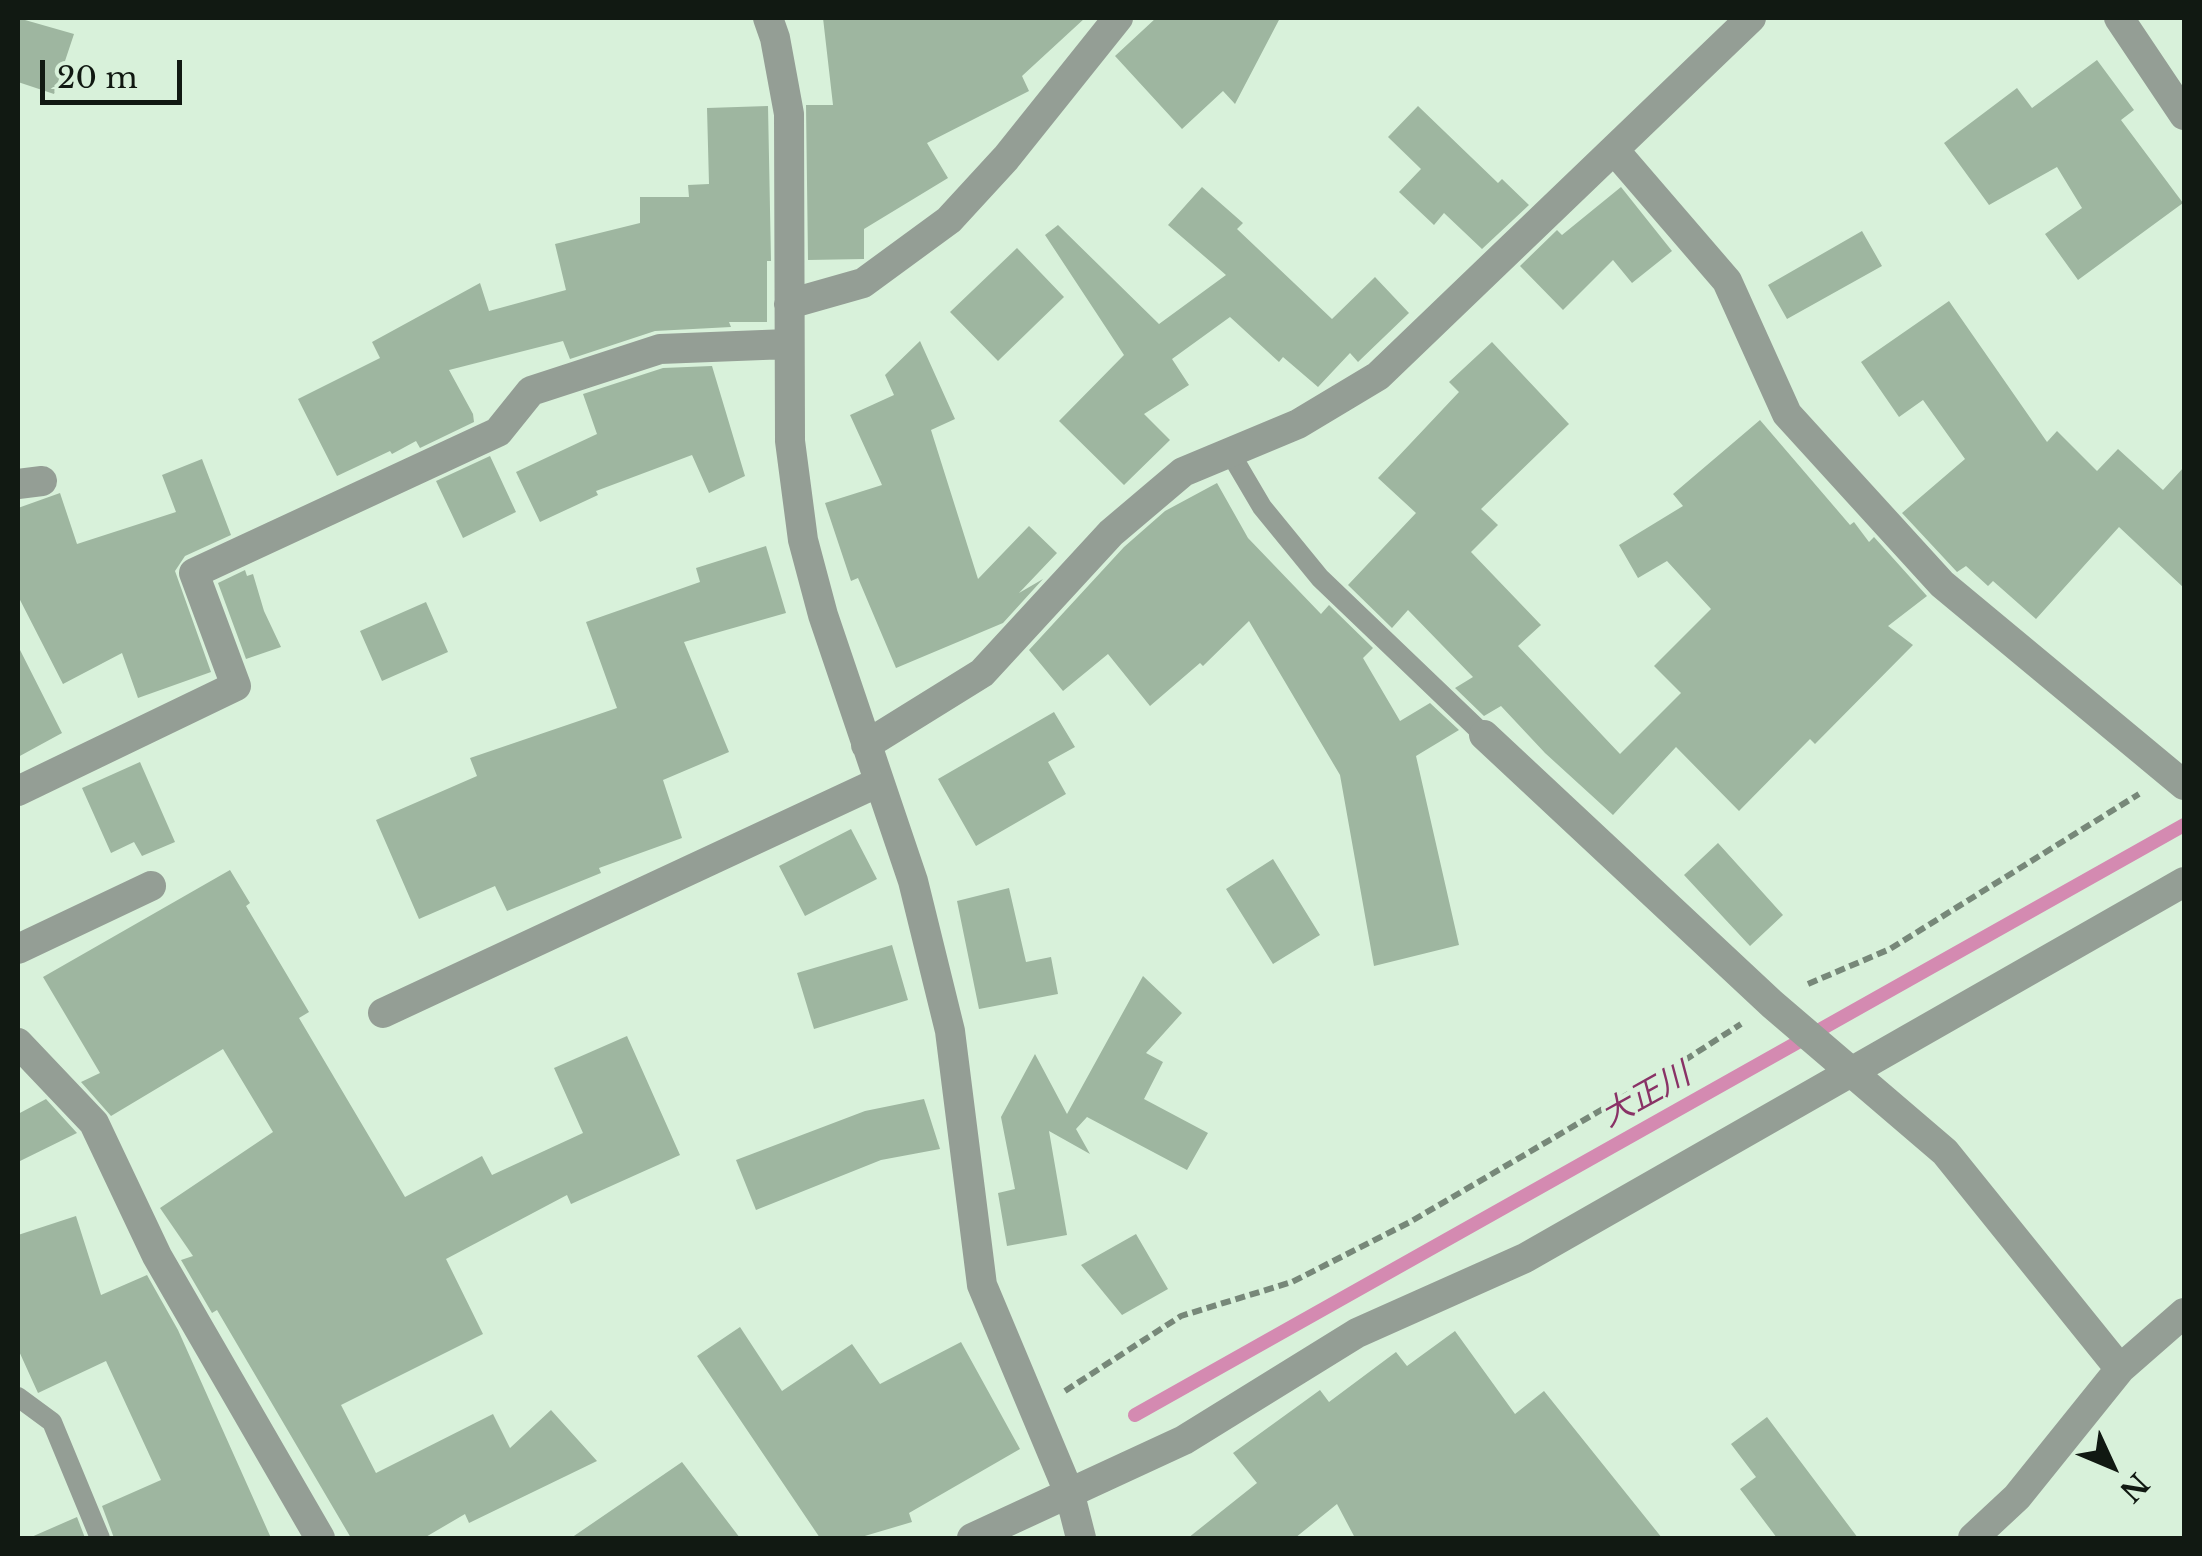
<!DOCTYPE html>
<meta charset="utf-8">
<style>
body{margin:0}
#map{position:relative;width:2202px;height:1556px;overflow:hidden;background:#d8f1da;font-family:"Libre Baskerville",serif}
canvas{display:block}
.frame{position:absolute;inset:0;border:20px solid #111912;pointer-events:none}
.north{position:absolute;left:2062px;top:1416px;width:100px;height:100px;-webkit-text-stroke:8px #d8f1da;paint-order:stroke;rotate:134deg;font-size:28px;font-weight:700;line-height:40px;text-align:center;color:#111912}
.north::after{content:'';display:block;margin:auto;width:35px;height:45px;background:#111912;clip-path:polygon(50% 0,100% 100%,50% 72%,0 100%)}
.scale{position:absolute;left:40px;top:60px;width:142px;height:45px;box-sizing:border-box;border:5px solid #111912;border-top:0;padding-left:12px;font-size:30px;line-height:35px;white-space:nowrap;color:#111912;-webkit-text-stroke:8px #d8f1da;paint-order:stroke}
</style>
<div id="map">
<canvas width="2202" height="1556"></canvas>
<div class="frame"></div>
<div class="north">N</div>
<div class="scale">20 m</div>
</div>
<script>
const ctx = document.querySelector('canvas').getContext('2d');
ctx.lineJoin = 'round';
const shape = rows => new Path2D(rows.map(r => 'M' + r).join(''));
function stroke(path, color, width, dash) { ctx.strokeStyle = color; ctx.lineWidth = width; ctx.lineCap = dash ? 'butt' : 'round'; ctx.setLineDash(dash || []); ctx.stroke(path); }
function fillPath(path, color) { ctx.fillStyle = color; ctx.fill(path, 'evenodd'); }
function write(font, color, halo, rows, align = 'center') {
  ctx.font = font + ' "Libre Baskerville","Noto Sans JP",serif'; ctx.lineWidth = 9; ctx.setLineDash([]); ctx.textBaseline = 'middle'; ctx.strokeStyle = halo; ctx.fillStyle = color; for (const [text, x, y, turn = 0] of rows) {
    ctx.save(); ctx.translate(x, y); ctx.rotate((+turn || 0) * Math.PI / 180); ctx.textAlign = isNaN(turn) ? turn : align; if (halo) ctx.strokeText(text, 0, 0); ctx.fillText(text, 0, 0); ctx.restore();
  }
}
const stream = shape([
 [1135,1415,2184,825]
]);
const building = shape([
 [18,18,74,34,54,94,18,82],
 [823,18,1085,18,1022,76,1029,91,927,143,948,178,864,229,864,259,808,260,806,105,833,105],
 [1156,18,1280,18,1235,104,1223,91,1182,129,1115,56],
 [2097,60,2134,110,2121,120,2183,203,2078,280,2045,234,2082,208,2057,167,1989,205,1944,143,2017,88,2032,108],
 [768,106,771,261,767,261,767,322,729,322,731,327,655,331,570,359,563,341,449,370,473,414,474,422,420,448,416,441,392,454,390,451,337,476,298,399,380,358,372,342,480,283,489,311,566,290,555,244,640,223,640,197,689,197,688,185,709,184,707,108],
 [1418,106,1498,183,1502,179,1529,205,1482,249,1444,213,1434,225,1399,192,1421,169,1388,137],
 [1202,187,1243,223,1237,229,1332,319,1375,277,1409,313,1358,362,1350,353,1318,387,1283,357,1279,362,1230,317,1172,359,1189,385,1144,414,1170,440,1124,485,1059,421,1124,355,1045,235,1058,225,1159,324,1226,275,1168,225],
 [1621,187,1672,251,1632,283,1613,260,1563,310,1520,266,1557,230,1562,235],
 [1862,231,1882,266,1787,319,1768,285],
 [1017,248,1064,297,998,361,950,312],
 [1949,301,2047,442,2057,431,2097,471,2118,449,2163,490,2184,467,2184,588,2119,527,2036,619,1993,581,1988,586,1966,566,1957,572,1902,513,1965,459,1923,400,1899,417,1861,362],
 [920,341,955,419,931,430,978,579,1029,526,1057,553,1019,593,1043,579,1003,623,896,668,858,578,851,581,825,503,882,485,850,415,894,395,885,375],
 [1492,342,1569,424,1481,509,1498,525,1471,552,1541,625,1518,646,1620,754,1681,693,1654,666,1711,609,1667,561,1638,578,1619,545,1683,506,1673,494,1760,420,1850,525,1854,522,1869,542,1874,537,1927,596,1888,626,1913,645,1815,744,1810,739,1739,811,1676,747,1613,815,1545,753,1501,706,1484,716,1455,688,1473,677,1408,610,1392,628,1348,585,1416,513,1378,478,1459,392,1449,382],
 [712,366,745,476,709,493,692,455,596,491,598,495,540,522,516,472,597,434,583,394,663,368],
 [490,456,516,512,463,538,436,481],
 [202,459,231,535,185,556,175,571,211,672,138,698,122,653,63,684,18,596,18,508,60,493,77,544,176,512,162,475],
 [1217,483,1248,538,1321,614,1329,605,1373,648,1363,658,1400,721,1430,703,1459,730,1416,756,1459,945,1374,966,1340,775,1249,621,1203,666,1200,663,1150,706,1108,654,1063,691,1029,650,1124,547,1165,511],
 [766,546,786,613,684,642,729,752,663,780,682,838,599,868,601,873,507,911,495,886,419,919,376,820,477,776,470,758,617,708,586,622,700,582,696,568],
 [245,570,247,576,253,574,264,611,281,647,246,659,218,583],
 [426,602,448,652,382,681,360,631],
 [18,646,62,733,18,757],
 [1054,712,1075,747,1048,762,1066,794,976,846,938,779],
 [140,762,175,842,142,856,134,842,111,853,82,788],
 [851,829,877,879,805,916,779,866],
 [1718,843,1783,915,1750,946,1684,875],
 [1273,859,1320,935,1273,964,1226,889],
 [230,870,250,903,246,906,309,1012,299,1018,405,1197,482,1156,492,1175,583,1133,554,1068,627,1036,680,1155,571,1204,567,1195,446,1259,483,1334,341,1405,376,1473,493,1414,510,1448,551,1410,597,1461,469,1523,465,1514,424,1538,351,1538,217,1310,212,1313,181,1260,193,1256,160,1208,273,1132,223,1049,111,1116,81,1082,100,1073,43,977],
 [1009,888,1026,962,1051,957,1058,994,979,1009,957,901],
 [892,945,908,1000,814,1029,797,973],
 [1143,976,1182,1013,1146,1053,1163,1062,1144,1099,1208,1133,1187,1170,1087,1117,1076,1129,1090,1154,1049,1131,1067,1235,1007,1246,998,1193,1015,1189,1001,1117,1035,1054,1067,1114],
 [46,1099,77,1133,18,1162,18,1114],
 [924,1099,940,1149,881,1160,756,1210,736,1160,865,1111],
 [76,1216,101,1295,147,1275,178,1330,271,1538,114,1538,102,1506,161,1480,106,1361,38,1393,18,1349,18,1235],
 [1136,1234,1168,1289,1122,1315,1081,1265],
 [740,1327,782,1391,852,1344,880,1384,961,1342,1020,1449,909,1513,912,1522,858,1538,820,1538,697,1356],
 [1455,1331,1515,1414,1544,1391,1662,1538,1355,1538,1337,1504,1295,1538,1188,1538,1257,1483,1233,1453,1320,1390,1329,1402,1396,1352,1407,1366],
 [1767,1417,1858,1538,1777,1538,1740,1489,1756,1477,1731,1444],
 [682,1462,740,1538,571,1538],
 [77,1517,85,1538,29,1538]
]);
const path = shape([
 [1808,984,1890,949,2139,794],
 [1065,1391,1181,1316,1292,1282,1410,1222,1671,1069,1741,1024]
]);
const lane = shape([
 [1229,451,1262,507,1320,578,1484,735],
 [18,1397,52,1422,100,1538]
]);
const street = shape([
 [768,18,775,38,789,114,790,441,803,540,823,615,913,881,950,1031,982,1285,1070,1495,1081,1538],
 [2119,18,2184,115],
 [1615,151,1727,281,1787,414,1942,584,2184,785],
 [789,304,863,283,949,220,1006,158,1118,18],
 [18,484,42,481],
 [1484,735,1772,1004,1945,1152,2120,1369],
 [866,745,982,673,1111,533,1183,472,1298,424,1378,376,1751,18],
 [18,791,236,686,194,573,498,432,531,391,660,349,788,344],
 [18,949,151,886],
 [383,1013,879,782],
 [18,1043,94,1123,157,1256,320,1538],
 [972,1538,1184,1440,1357,1333,1525,1258,2184,882],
 [1973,1538,2017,1497,2120,1369,2184,1313]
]);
const waterNames = [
 ["大正川",1646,1096,-29]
];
stroke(stream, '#d48ab1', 14);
fillPath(building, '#9eb6a0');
stroke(path, '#778879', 6, [10, 5]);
stroke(lane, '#949e95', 20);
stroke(street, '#949e95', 30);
write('italic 32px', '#893266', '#d8f1da', waterNames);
</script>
